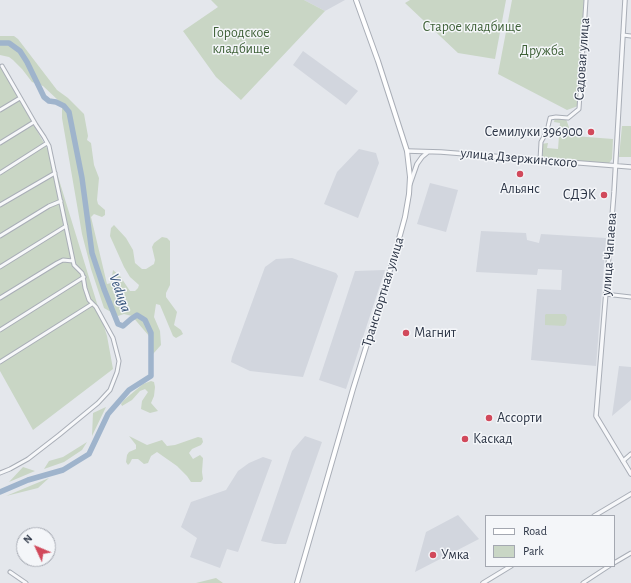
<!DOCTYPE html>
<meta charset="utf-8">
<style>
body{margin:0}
#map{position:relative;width:631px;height:583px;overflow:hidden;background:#e4e7ec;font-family:"Alegreya Sans",sans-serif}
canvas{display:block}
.legend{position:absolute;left:485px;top:515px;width:130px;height:52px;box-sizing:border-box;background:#f4f6f9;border:1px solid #a4a8b1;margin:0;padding:5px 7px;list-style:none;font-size:12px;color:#2b3445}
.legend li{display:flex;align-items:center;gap:8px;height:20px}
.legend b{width:20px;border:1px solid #a4a8b1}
.north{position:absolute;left:16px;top:527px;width:40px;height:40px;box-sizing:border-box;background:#f4f6f9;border:1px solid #a4a8b1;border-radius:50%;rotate:314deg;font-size:11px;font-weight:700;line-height:16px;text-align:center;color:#2b3445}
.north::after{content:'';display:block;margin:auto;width:14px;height:18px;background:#d1495b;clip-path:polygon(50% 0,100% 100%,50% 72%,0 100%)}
</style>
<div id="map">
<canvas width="631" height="583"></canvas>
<ul class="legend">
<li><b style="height:5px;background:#fff"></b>Road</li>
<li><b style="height:11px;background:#c9d6c5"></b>Park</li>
</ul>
<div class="north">N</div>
</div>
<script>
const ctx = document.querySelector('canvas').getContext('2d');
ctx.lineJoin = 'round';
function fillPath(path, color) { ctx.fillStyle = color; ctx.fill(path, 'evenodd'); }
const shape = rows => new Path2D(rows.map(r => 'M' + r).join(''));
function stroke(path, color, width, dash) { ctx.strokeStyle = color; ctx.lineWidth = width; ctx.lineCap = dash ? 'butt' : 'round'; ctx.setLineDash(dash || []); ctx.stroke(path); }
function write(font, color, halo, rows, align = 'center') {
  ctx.font = font + ' "Alegreya Sans",sans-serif'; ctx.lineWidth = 3; ctx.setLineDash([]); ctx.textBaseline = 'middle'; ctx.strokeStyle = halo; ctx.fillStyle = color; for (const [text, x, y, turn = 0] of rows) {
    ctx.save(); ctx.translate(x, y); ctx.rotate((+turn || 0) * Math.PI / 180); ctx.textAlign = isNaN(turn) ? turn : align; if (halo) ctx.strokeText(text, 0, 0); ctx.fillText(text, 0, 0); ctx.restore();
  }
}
const built = shape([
 [304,0,345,0,325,11],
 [303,51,358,91,346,105,293,65],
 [359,149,376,153,379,163,358,218,324,204,337,172],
 [430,183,458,190,446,232,417,224],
 [481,231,526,233,527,240,539,243,541,234,606,238,596,366,531,360,537,289,561,290,562,270,538,269,537,275,476,272],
 [292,258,336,273,338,276,303,377,250,371,231,362,232,357,265,267,276,259],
 [385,270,346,389,319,380,355,271],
 [619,366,631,367,631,400,612,416],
 [305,436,322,442,286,544,275,544,261,541,292,451],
 [263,457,272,460,238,552,227,549,220,568,190,557,197,538,181,527,191,502,226,490,238,471,249,463],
 [458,515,479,539,415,572,426,532]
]);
const green = shape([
 [211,0,304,0,325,11,241,100,216,77,183,31,218,7],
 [410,0,506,0,495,59,458,53,405,3],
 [512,0,584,0,578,106,567,110,498,74],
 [0,36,14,36,18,39,57,90,68,98,84,114,88,136,87,140,91,143,94,165,99,178,97,200,98,204,105,210,105,215,102,217,94,214,91,217,107,284,111,283,113,270,120,276,130,291,135,291,138,288,139,285,130,277,124,267,110,236,111,228,114,225,126,238,133,250,135,263,142,269,146,269,154,264,155,260,152,247,154,243,162,237,167,238,170,241,170,285,166,293,166,297,177,312,174,325,181,330,183,334,176,338,173,336,160,305,156,304,154,317,160,331,161,345,153,354,153,349,149,336,132,316,124,314,118,316,104,308,91,269,82,234,62,118,62,106,60,102,43,86,32,82,22,69,13,60,9,57,0,55],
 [0,66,52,157,107,336,113,369,33,430,0,371],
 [555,117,566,119,571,133,574,136,613,139,612,159,610,162,608,164,543,158,541,156,541,144,548,143,547,148,558,149,560,123,554,122],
 [622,126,631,126,631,157,619,157],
 [546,314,565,314,567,317,566,324,564,326,545,325,545,315],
 [151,381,154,382,155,387,154,396,151,403,158,411,150,413,141,409,142,401,148,392,145,389,140,391,132,400,122,406,121,404,124,400,143,384],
 [106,407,92,436,93,413],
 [129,436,147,445,162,440,167,446,175,445,198,437,202,438,203,442,201,445,192,449,189,453,193,459,200,455,203,458,202,472,203,479,201,482,191,482,187,476,177,466,157,452,151,456,148,463,144,464,138,459,132,459,130,463,128,465,126,462,127,455,129,452,136,449,136,445],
 [87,442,82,450,64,462,44,469,49,461,63,457],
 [23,467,35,471,9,482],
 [49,478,38,488,6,496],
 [216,578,223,583,196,583]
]);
const river = shape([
 [0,43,9,43,20,51,27,62,44,97,49,101,56,102,64,106,69,112,82,178,92,253,104,289,118,324,123,326,131,319,137,315,145,320,151,333,151,376,129,390,108,414,89,454,63,470,28,480,0,492]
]);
const minor = shape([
 [623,35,631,36],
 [0,110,20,98],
 [0,143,34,122],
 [540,160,541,142,547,131,550,118,556,117,568,118,579,109,586,0],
 [0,173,47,143],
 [0,205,55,173],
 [0,236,49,206,61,201],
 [0,267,66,226],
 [605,294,631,297],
 [0,298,57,263,63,260,73,261],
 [0,330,84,277],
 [0,362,92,304],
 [623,461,631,454],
 [0,473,10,469,28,459,59,435,98,403,110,390,117,372,119,361,113,338,96,307,89,300,85,288,83,276,82,273,74,265,49,146,44,137,36,125,2,66],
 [614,563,631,553],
 [10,572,26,583],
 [583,583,609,566]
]);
const tertiary = shape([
 [625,0,614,192,596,416,631,474],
 [407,151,441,152,631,167],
 [410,184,417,164,422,157,428,152],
 [594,516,631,494],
 [483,583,511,566]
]);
const secondary = shape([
 [297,583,353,389,394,257,405,217,409,194,410,177,407,151,378,61,356,0]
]);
const markers = [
 [591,132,4,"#d1495b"],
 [520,174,4,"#d1495b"],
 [604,195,4,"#d1495b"],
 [406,333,4,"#d1495b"],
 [489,418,4,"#d1495b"],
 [465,439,4,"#d1495b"],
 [433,555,4,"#d1495b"]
];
const parkNames = [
 ["Старое кладбище",472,27],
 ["Городское",241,33],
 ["кладбище",241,49],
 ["Дружба",542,51]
];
const streetNames = [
 ["Садовая улица",582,59,-86],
 ["улица Дзержинского",519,158,5],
 ["улица Чапаева",609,254,-86],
 ["Транспортная улица",383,292,-73]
];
const poiNames = [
 ["Семилуки 396900",583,132,"right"],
 ["Альянс",520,189,"center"],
 ["СДЭК",596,195,"right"],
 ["Магнит",414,333],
 ["Ассорти",497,418],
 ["Каскад",473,439],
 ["Умка",441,555]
];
const waterNames = [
 ["Veduga",120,293,70]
];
fillPath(built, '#d2d6de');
fillPath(green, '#c9d6c5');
stroke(river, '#9fb4cc', 5.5);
stroke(minor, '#a9aeb7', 5);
stroke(tertiary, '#a9aeb7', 5.5);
stroke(secondary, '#a9aeb7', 6);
stroke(minor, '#f7f8fa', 3);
stroke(tertiary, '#f7f8fa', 3.5);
stroke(secondary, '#fff', 4);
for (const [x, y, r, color] of markers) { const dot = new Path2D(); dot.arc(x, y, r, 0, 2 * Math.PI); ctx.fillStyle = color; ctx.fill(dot); stroke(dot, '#f4f6f9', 1.5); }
write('14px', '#3f6138', '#f4f6f9', parkNames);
write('14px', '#2b3445', '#f4f6f9', streetNames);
write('14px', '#2b3445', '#f4f6f9', poiNames, 'left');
write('italic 15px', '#34527a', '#f4f6f9', waterNames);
</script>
